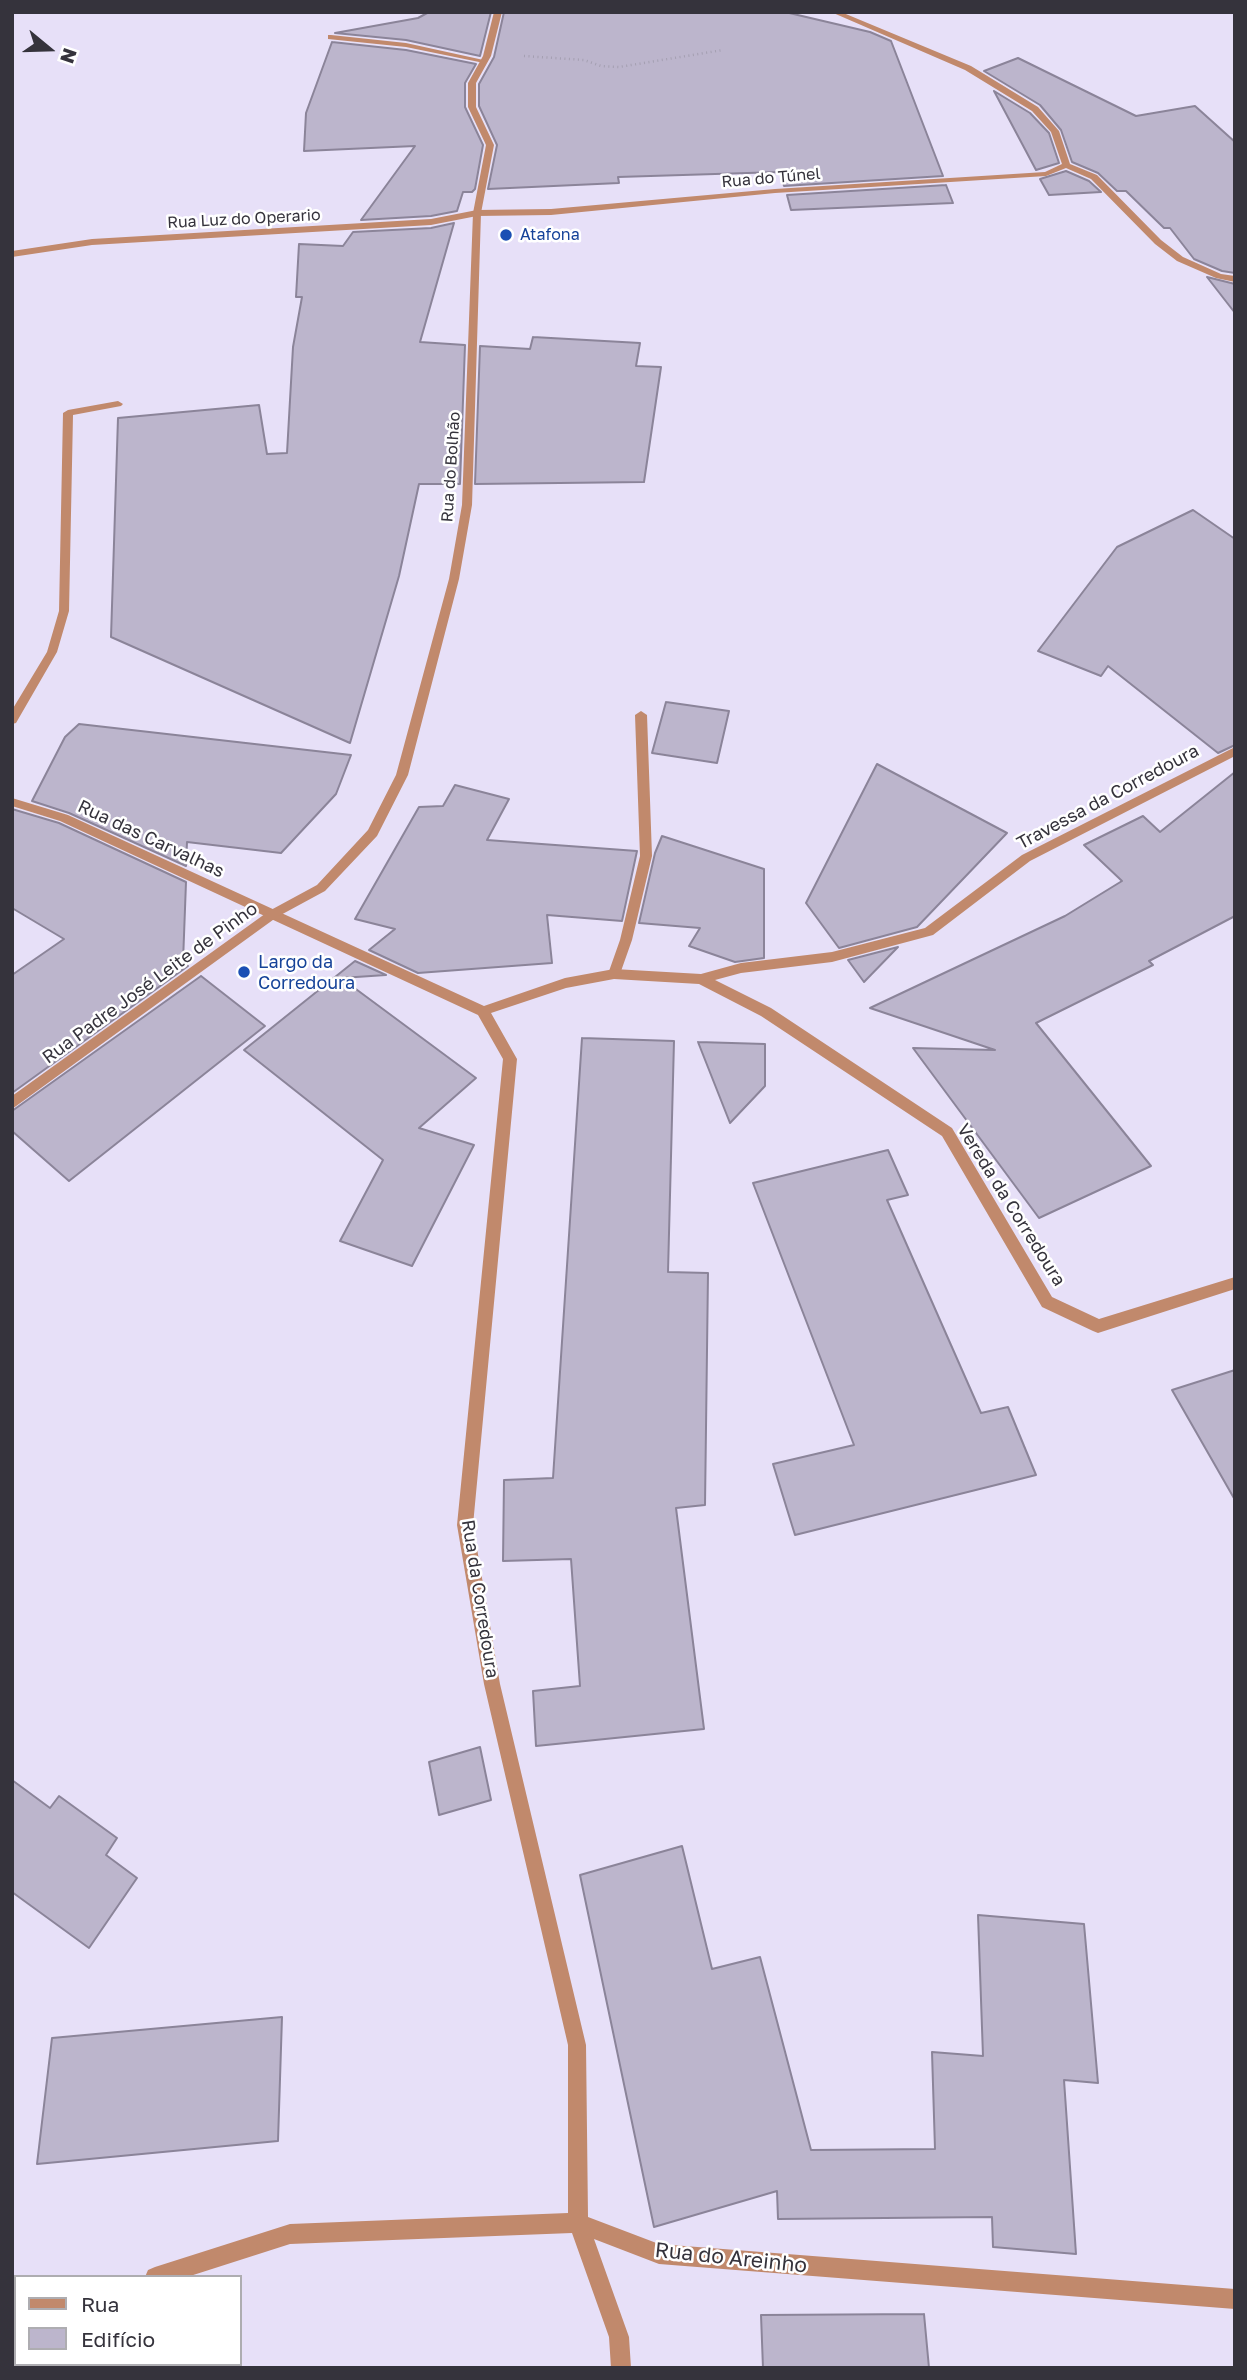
<!DOCTYPE html>
<meta charset="utf-8">
<style>
body{margin:0}
#map{position:relative;width:1247px;height:2380px;overflow:hidden;background:#e7e0f8;font-family:"Golos Text",sans-serif}
canvas{display:block}
.frame{position:absolute;inset:0;border:14px solid #35333c;pointer-events:none}
.legend{position:absolute;left:14px;top:2275px;width:228px;height:91px;box-sizing:border-box;background:#fff;border:2px solid #aeadb1;margin:0;padding:9px 12px;list-style:none;font-size:21px;color:#35333c}
.legend li{display:flex;align-items:center;gap:14px;height:35px}
.legend b{width:35px;border:2px solid #aeadb1}
.north{position:absolute;left:14px;top:14px;width:70px;height:70px;-webkit-text-stroke:5px #fff;paint-order:stroke;rotate:109deg;font-size:19px;font-weight:700;line-height:28px;text-align:center;color:#35333c}
.north::after{content:'';display:block;margin:auto;width:24px;height:32px;background:#35333c;clip-path:polygon(50% 0,100% 100%,50% 72%,0 100%)}
</style>
<div id="map">
<canvas width="1247" height="2380"></canvas>
<div class="frame"></div>
<ul class="legend">
<li><b style="height:9px;background:#c1896c"></b>Rua</li>
<li><b style="height:19px;background:#bcb5cc"></b>Edifício</li>
</ul>
<div class="north">N</div>
</div>
<script>
const ctx = document.querySelector('canvas').getContext('2d');
ctx.lineJoin = 'round';
function paint(path, color) { ctx.fillStyle = color; ctx.fill(path, 'evenodd'); }
const poly = rows => new Path2D(rows.map(r => 'M' + r).join(''));
function strokePath(path, color, width, dash) { ctx.strokeStyle = color; ctx.lineWidth = width; ctx.lineCap = dash ? 'butt' : 'round'; ctx.setLineDash(dash || []); ctx.stroke(path); }
function write(font, color, halo, rows, align = 'center') {
  ctx.font = font + ' "Golos Text",sans-serif'; ctx.lineWidth = 5; ctx.setLineDash([]); ctx.textBaseline = 'middle'; ctx.strokeStyle = halo; ctx.fillStyle = color; for (const [text, x, y, turn = 0] of rows) {
    ctx.save(); ctx.translate(x, y); ctx.rotate((+turn || 0) * Math.PI / 180); ctx.textAlign = isNaN(turn) ? turn : align; if (halo) ctx.strokeText(text, 0, 0); ctx.fillText(text, 0, 0); ctx.restore();
  }
}
const building = poly([
 [429,12,491,12,480,56,406,40,335,33,418,18,429,12],
 [504,12,785,12,870,32,891,41,943,176,784,186,780,172,618,177,619,183,488,189,497,145,479,106,479,84,494,57,504,12],
 [332,42,406,50,476,64,465,83,465,107,483,145,475,189,472,192,463,192,457,211,431,216,361,220,415,146,304,151,306,113,332,42],
 [1018,58,1136,116,1195,106,1235,142,1235,273,1222,271,1194,259,1170,228,1164,228,1126,191,1117,191,1098,173,1072,162,1061,130,1040,105,984,71,1018,58],
 [994,91,1030,113,1049,133,1059,163,1036,170,994,91],
 [1066,171,1089,181,1101,192,1049,195,1040,179,1066,171],
 [946,185,953,203,791,210,787,195,946,185],
 [454,223,420,342,465,345,460,484,419,484,399,576,350,743,111,637,118,418,259,405,267,454,287,453,293,347,302,297,296,297,299,244,343,246,353,232,431,228,454,223],
 [1207,277,1235,284,1235,313,1207,277],
 [533,337,640,343,636,366,661,367,644,482,475,484,480,346,530,349,533,337],
 [1193,510,1235,539,1235,745,1218,753,1108,666,1101,676,1038,651,1117,547,1193,510],
 [666,702,729,711,717,763,652,753,666,702],
 [79,724,351,755,336,794,281,853,187,842,186,866,69,813,32,801,65,737,79,724],
 [877,764,1007,833,917,927,839,948,806,903,877,764],
 [1235,772,1235,916,1149,961,1153,965,1036,1023,1151,1166,1039,1218,913,1048,995,1050,870,1008,1065,916,1122,881,1084,845,1143,816,1160,832,1235,772],
 [455,785,509,799,487,840,637,851,622,921,547,915,552,963,418,973,369,950,395,929,355,919,419,807,443,806,455,785],
 [12,809,59,823,186,882,183,962,188,966,12,1093,12,975,64,939,12,908,12,809],
 [662,836,764,869,764,958,735,962,689,946,700,928,639,923,655,853,662,836],
 [898,947,864,982,848,960,898,947],
 [355,961,386,975,341,978,476,1078,419,1128,474,1145,412,1266,340,1241,383,1160,244,1050,355,961],
 [201,976,265,1026,69,1181,12,1131,12,1111,201,976],
 [582,1038,674,1041,668,1272,708,1273,705,1505,676,1508,704,1729,536,1746,533,1691,580,1686,571,1559,503,1561,504,1480,553,1478,582,1038],
 [698,1042,765,1044,765,1086,730,1123,698,1042],
 [888,1150,908,1195,887,1200,981,1413,1008,1407,1036,1475,795,1535,773,1464,854,1445,753,1183,888,1150],
 [1235,1370,1235,1500,1172,1390,1235,1370],
 [480,1747,491,1800,439,1815,429,1762,480,1747],
 [12,1780,50,1808,59,1796,117,1838,106,1855,137,1878,89,1948,12,1892,12,1780],
 [682,1846,712,1969,760,1957,811,2150,935,2149,932,2052,983,2056,978,1915,1084,1924,1098,2083,1064,2080,1076,2254,993,2247,992,2217,778,2219,777,2191,654,2227,580,1875,682,1846],
 [282,2017,278,2141,37,2164,52,2038,282,2017],
 [924,2314,929,2368,763,2368,761,2315,924,2314]
]);
const path = poly([
 [524,56,584,60,601,66,619,67,723,50]
]);
const service = poly([
 [118,401,123,404,121,406,73,415,69,611,57,652,16,723,12,724,12,710,47,652,59,611,63,413,68,410,118,401],
 [641,711,647,715,652,856,632,940,620,974,614,979,608,974,620,940,640,856,635,715,641,711]
]);
const minor = poly([
 [831,12,841,12,971,66,1038,107,1059,131,1070,164,1097,175,1161,240,1183,257,1221,274,1235,276,1235,282,1216,278,1177,261,1155,244,1091,179,1066,168,1046,176,775,193,551,215,477,216,431,225,92,245,12,257,12,251,92,239,431,219,477,210,551,209,775,189,1045,172,1062,164,1051,132,1032,111,965,70,831,12],
 [331,35,406,43,488,61,484,63,406,47,328,39,328,35,331,35],
 [1235,747,1235,756,1030,861,933,935,832,962,741,973,715,980,771,1008,952,1128,1052,1297,1099,1319,1235,1277,1235,1289,1098,1333,1093,1331,1042,1307,942,1136,761,1016,699,984,614,979,566,988,491,1013,517,1059,473,1525,500,1684,586,2045,588,2217,659,2244,1235,2289,1235,2309,659,2264,594,2239,629,2337,631,2368,611,2368,609,2337,572,2233,290,2244,187,2277,145,2277,148,2270,155,2267,290,2224,568,2213,568,2045,484,1684,457,1525,503,1059,478,1015,60,821,12,806,12,798,68,815,484,1006,565,978,614,969,701,974,741,963,832,952,925,928,1022,855,1235,747],
 [16,2311,16,2331,12,2332,12,2312,16,2311]
]);
const tertiary = poly([
 [494,12,502,12,491,56,476,83,476,107,494,145,481,213,472,505,459,579,408,775,377,836,325,891,277,917,12,1109,12,1096,269,911,317,885,368,830,396,775,449,579,462,505,473,213,486,145,468,107,468,83,483,56,494,12]
]);
const markers = [
 [506,235,7,"#1a4fb4"],
 [244,972,7,"#1a4fb4"]
];
const farStreetnames = [
 ["Rua do Túnel",771,178,-5],
 ["Rua Luz do Operario",244,219,-3],
 ["Rua do Bolhão",451,467,-86]
];
const farTransitnames = [
 ["Atafona",520,235]
];
const streetNames = [
 ["Travessa da Corredoura",1108,797,-28],
 ["Rua das Carvalhas",151,839,25],
 ["Rua Padre José Leite de Pinho",150,983,-36],
 ["Vereda da Corredoura",1011,1205,58],
 ["Rua da Corredoura",480,1599,81]
];
const transitNames = [
 ["Largo da",258,962],
 ["Corredoura",258,983]
];
const nearStreetnames = [
 ["Rua do Areinho",731,2258,6]
];
paint(building, '#bcb5cc');
strokePath(building, '#8b8499', 2);
strokePath(path, '#a49fb1', 2.5, [1, 3.5]);
paint(service, '#c1896c');
paint(minor, '#c1896c');
paint(tertiary, '#c1896c');
for (const [x, y, r, color] of markers) { const dot = new Path2D(); dot.arc(x, y, r, 0, 2 * Math.PI); ctx.fillStyle = color; ctx.fill(dot); strokePath(dot, '#fff', 2.5); }
write('16px', '#35333c', '#fff', farStreetnames);
write('16px', '#164399', '#fff', farTransitnames, 'left');
write('18px', '#35333c', '#fff', streetNames);
write('18px', '#164399', '#fff', transitNames, 'left');
write('21px', '#35333c', '#fff', nearStreetnames);
</script>
